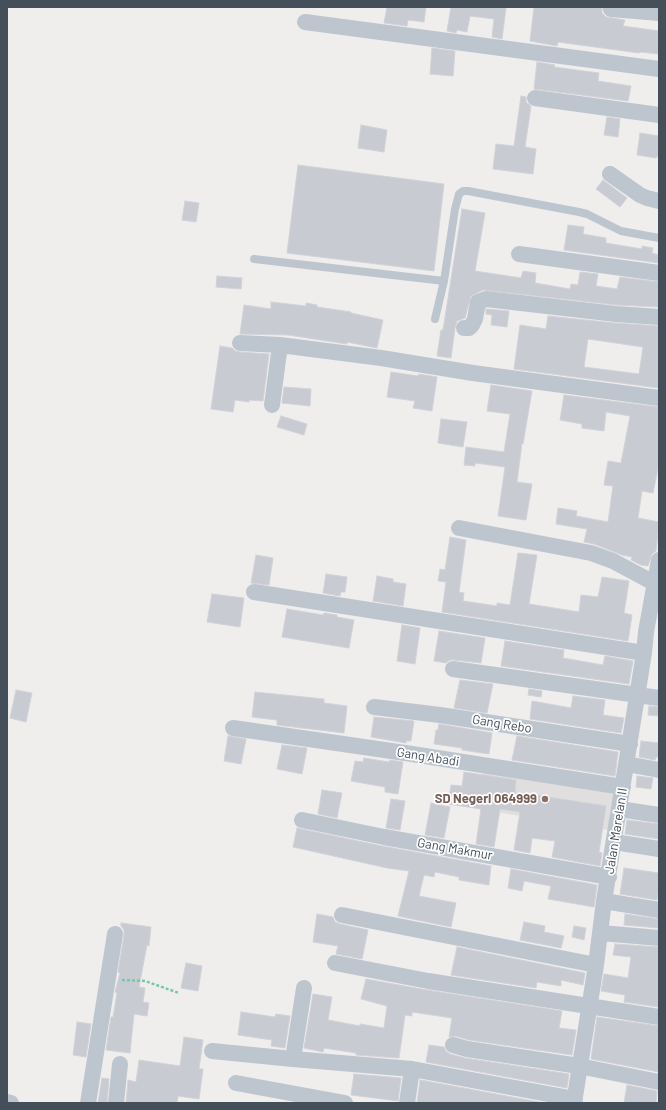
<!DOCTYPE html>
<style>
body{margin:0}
#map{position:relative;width:666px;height:1110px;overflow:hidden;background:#f0eded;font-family:Barlow,sans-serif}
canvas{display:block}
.frame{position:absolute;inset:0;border:8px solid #454f5a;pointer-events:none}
</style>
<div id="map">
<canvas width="666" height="1110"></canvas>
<div class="frame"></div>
</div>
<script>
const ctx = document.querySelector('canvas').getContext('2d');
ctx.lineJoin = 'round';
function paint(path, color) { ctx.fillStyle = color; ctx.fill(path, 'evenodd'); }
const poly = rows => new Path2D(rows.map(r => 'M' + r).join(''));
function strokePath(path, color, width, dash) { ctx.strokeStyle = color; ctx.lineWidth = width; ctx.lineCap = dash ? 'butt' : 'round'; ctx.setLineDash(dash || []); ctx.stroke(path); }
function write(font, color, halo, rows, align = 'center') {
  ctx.font = font + ' Barlow,sans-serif'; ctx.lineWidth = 3.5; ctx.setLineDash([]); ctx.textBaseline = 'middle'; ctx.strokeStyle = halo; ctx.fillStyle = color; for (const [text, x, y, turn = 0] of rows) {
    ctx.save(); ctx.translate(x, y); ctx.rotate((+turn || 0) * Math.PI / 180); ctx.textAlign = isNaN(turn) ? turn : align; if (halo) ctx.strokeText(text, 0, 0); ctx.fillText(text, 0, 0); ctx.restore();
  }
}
const education = poly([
 [483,768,614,790,608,830,477,809]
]);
const building = poly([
 [387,7,426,7,424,22,408,20,407,26,384,23,387,7],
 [451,7,495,7,506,8,502,39,492,37,494,19,470,16,467,32,457,30,456,33,447,31,451,7],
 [534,7,602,7,602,13,606,17,625,20,623,26,659,31,659,54,640,52,639,53,558,42,557,46,530,41,534,7],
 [432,48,455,51,453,76,430,74,432,48],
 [537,62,555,65,554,67,599,73,598,81,631,86,628,101,534,89,537,62],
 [521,96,526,97,526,102,531,106,525,147,536,149,533,174,493,169,496,144,514,146,521,96],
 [607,117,620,119,618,137,604,135,607,117],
 [361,125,387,130,384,152,358,148,361,125],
 [640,133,659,136,659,154,656,158,637,155,640,133],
 [298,165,444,184,434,271,287,253,298,165],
 [603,180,627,198,620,207,596,189,603,180],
 [185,201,199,203,196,222,182,220,185,201],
 [462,209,485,213,475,271,521,278,523,271,536,273,535,283,570,289,571,284,578,285,580,272,598,274,596,286,617,289,620,277,659,282,659,307,617,305,483,290,471,296,465,318,457,321,455,328,451,358,437,356,441,330,443,330,462,209],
 [568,225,584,227,583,234,606,238,606,243,642,249,642,246,653,248,652,253,659,255,659,263,564,250,568,225],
 [217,276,242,278,241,289,216,287,217,276],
 [271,302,306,306,306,303,317,305,317,307,351,312,351,313,383,320,377,348,347,342,347,344,288,335,240,334,244,305,271,309,271,302],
 [486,309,509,311,507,327,491,325,492,315,486,314,486,309],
 [548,316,615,323,659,326,659,388,514,369,520,325,546,329,548,316],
 [588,339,643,347,639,374,584,367,588,339],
 [220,346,232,348,235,351,240,352,269,354,263,401,249,400,249,402,235,400,233,412,211,409,220,346],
 [391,372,418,376,419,374,437,377,432,411,413,408,415,401,387,397,391,372],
 [491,385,532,391,523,444,522,443,517,482,532,484,526,520,498,516,505,467,475,463,475,466,464,465,466,447,504,452,510,414,487,411,491,385],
 [284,387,311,389,310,406,282,403,284,387],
 [564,395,659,407,658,468,653,493,642,491,638,518,659,522,656,551,652,554,648,566,641,565,631,560,632,557,622,555,594,544,584,542,587,529,556,524,558,508,577,511,576,516,608,522,613,486,604,485,608,461,621,463,630,416,606,412,604,431,582,428,582,424,560,420,564,395],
 [281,416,307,424,304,435,277,427,281,416],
 [441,419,467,422,463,447,438,443,441,419],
 [450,537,466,540,459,592,464,593,463,601,497,606,497,603,510,605,518,553,537,555,529,604,579,612,581,595,598,597,602,577,629,581,624,613,632,615,628,641,442,612,446,582,438,581,440,569,445,570,450,537],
 [256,555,273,558,269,585,251,583,256,555],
 [326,574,347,577,345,592,341,592,340,596,323,593,326,574],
 [377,576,393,579,393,582,406,584,403,606,373,601,377,576],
 [212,594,244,598,240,627,207,622,212,594],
 [287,609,323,615,324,613,337,615,337,617,354,620,349,648,282,637,287,609],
 [402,625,420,628,415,664,397,661,402,625],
 [439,631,485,638,481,663,454,660,450,660,446,663,434,661,439,631],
 [505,641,564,650,563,658,603,665,605,656,633,661,629,684,501,666,505,641],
 [460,680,493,684,487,713,454,708,460,680],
 [529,689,542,691,541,697,528,695,529,689],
 [16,690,32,693,26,722,10,718,16,690],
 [255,692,324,699,324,703,347,706,344,733,277,725,277,720,252,717,255,692],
 [573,696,605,700,603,715,624,718,621,733,530,719,532,701,571,708,573,696],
 [649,706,659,707,659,716,648,715,649,706],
 [374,717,414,721,411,741,406,741,406,743,371,737,374,717],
 [439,724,492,733,489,754,462,750,462,748,434,744,436,730,438,730,439,724],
 [228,736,246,739,241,764,224,761,228,736],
 [517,736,618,752,615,776,512,760,517,736],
 [641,741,659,743,659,757,656,757,655,760,639,757,641,741],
 [282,745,307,748,302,774,277,769,282,745],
 [364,758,389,762,390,760,403,762,398,794,385,792,385,787,351,781,355,761,363,762,364,758],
 [464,772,516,780,515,792,606,806,599,852,602,853,600,866,552,857,555,841,532,838,530,853,514,850,520,812,500,809,494,847,476,844,481,809,448,804,451,785,462,786,464,772],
 [637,776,653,778,651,789,636,787,637,776],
 [322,790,342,793,337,818,318,814,322,790],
 [391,799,405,801,400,830,386,828,391,799],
 [431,803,450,807,444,838,425,835,431,803],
 [627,820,659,824,659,839,625,834,627,820],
 [297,828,382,846,491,866,489,885,459,880,459,877,435,872,434,877,424,875,419,896,456,903,451,927,398,916,409,871,387,868,293,847,297,828],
 [624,868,659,873,659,885,657,900,620,894,624,868],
 [511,869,597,885,594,907,548,899,551,886,524,881,522,891,508,888,511,869],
 [317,914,333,917,335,922,340,924,368,930,362,959,336,954,338,946,313,942,317,914],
 [625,914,659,919,659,928,624,925,625,914],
 [524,922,545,926,544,932,564,936,561,948,520,940,524,922],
 [121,923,151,927,149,946,147,945,139,987,145,988,143,1002,149,1003,147,1016,134,1014,130,1053,106,1050,111,1017,113,1017,117,993,115,992,116,988,120,973,118,972,124,935,124,930,121,926,121,923],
 [574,926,586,928,584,940,572,937,574,926],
 [615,944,659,947,659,1007,624,1002,625,995,601,991,604,974,628,978,631,957,613,955,615,944],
 [457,947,585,973,583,985,561,980,561,986,537,982,536,988,451,975,457,947],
 [186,963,202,966,198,991,181,988,186,963],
 [366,979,427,990,562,1011,559,1028,576,1030,572,1055,469,1040,455,1036,449,1037,452,1018,412,1012,412,1016,405,1015,399,1058,356,1055,356,1053,324,1048,323,1052,304,1048,313,994,332,997,328,1020,360,1026,360,1024,384,1028,387,1006,361,999,366,979],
 [241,1012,275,1017,276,1014,290,1016,285,1048,271,1046,272,1040,238,1035,241,1012],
 [597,1017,659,1026,659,1072,591,1059,597,1017],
 [77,1022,91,1024,86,1057,73,1055,77,1022],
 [184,1037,203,1040,199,1069,203,1069,199,1099,178,1096,177,1103,126,1103,128,1080,136,1082,139,1060,180,1066,184,1037],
 [429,1045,444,1047,446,1051,450,1054,465,1058,569,1074,567,1088,426,1062,429,1045],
 [354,1074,401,1078,398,1101,351,1095,354,1074],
 [102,1078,109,1079,107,1103,98,1103,102,1078],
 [420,1080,421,1080,544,1103,417,1103,420,1080],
 [627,1085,657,1091,656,1103,624,1103,627,1085]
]);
const path = poly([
 [122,980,145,981,179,993]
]);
const lane = poly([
 [254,259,444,281],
 [435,319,444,281,455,209,459,194,463,191,468,191,579,212,587,214,621,231,659,238]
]);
const street = poly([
 [611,9,659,13],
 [305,22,659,69],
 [535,98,659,115],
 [610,174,640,195,647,198,659,201],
 [519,254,659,273],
 [464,328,469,328,472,325,475,319,478,302,486,299,616,314,659,317],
 [240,343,280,345,381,358,473,373,659,398],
 [272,405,280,345],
 [459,528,591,553,613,561,654,583],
 [254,592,644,653],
 [453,669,659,698],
 [374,707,440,715,630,744],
 [233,728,412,754,623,787],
 [627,764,659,770],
 [619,809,659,815],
 [302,820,384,837,609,877],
 [614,842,659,849],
 [604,901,659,910],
 [342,915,596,965],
 [601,933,659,938],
 [335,963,428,981,659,1017],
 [304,988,293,1059,412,1069,575,1099],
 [453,1045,467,1049,579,1066,659,1082],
 [212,1051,293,1059],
 [236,1083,345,1103],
 [7,1102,11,1103],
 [88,1103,115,934],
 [116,1103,120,1064],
 [407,1103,412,1069],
 [574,1103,596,965,604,901,644,653,646,632,659,560]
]);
const markers = [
 [545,799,4,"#8d6e63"]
];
const streetNames = [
 ["Gang Rebo",502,724,9],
 ["Gang Abadi",428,757,9],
 ["Jalan Marelan II",616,831,-81],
 ["Gang Makmur",455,849,10]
];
const educationNames = [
 ["SD Negeri 064999",537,799]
];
paint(education, '#e1dedf');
paint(building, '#c9cbd3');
strokePath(building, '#d1d2d8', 1);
strokePath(path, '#73cba5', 2.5, [3, 2]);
strokePath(lane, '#bdc6cf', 8);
strokePath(street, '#bdc6cf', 16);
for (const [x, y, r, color] of markers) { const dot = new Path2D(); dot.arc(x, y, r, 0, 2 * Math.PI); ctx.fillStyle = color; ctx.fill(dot); strokePath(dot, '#fff', 1.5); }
write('13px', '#454f5a', '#fff', streetNames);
write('bold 13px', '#785e54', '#fff', educationNames, 'right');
</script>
